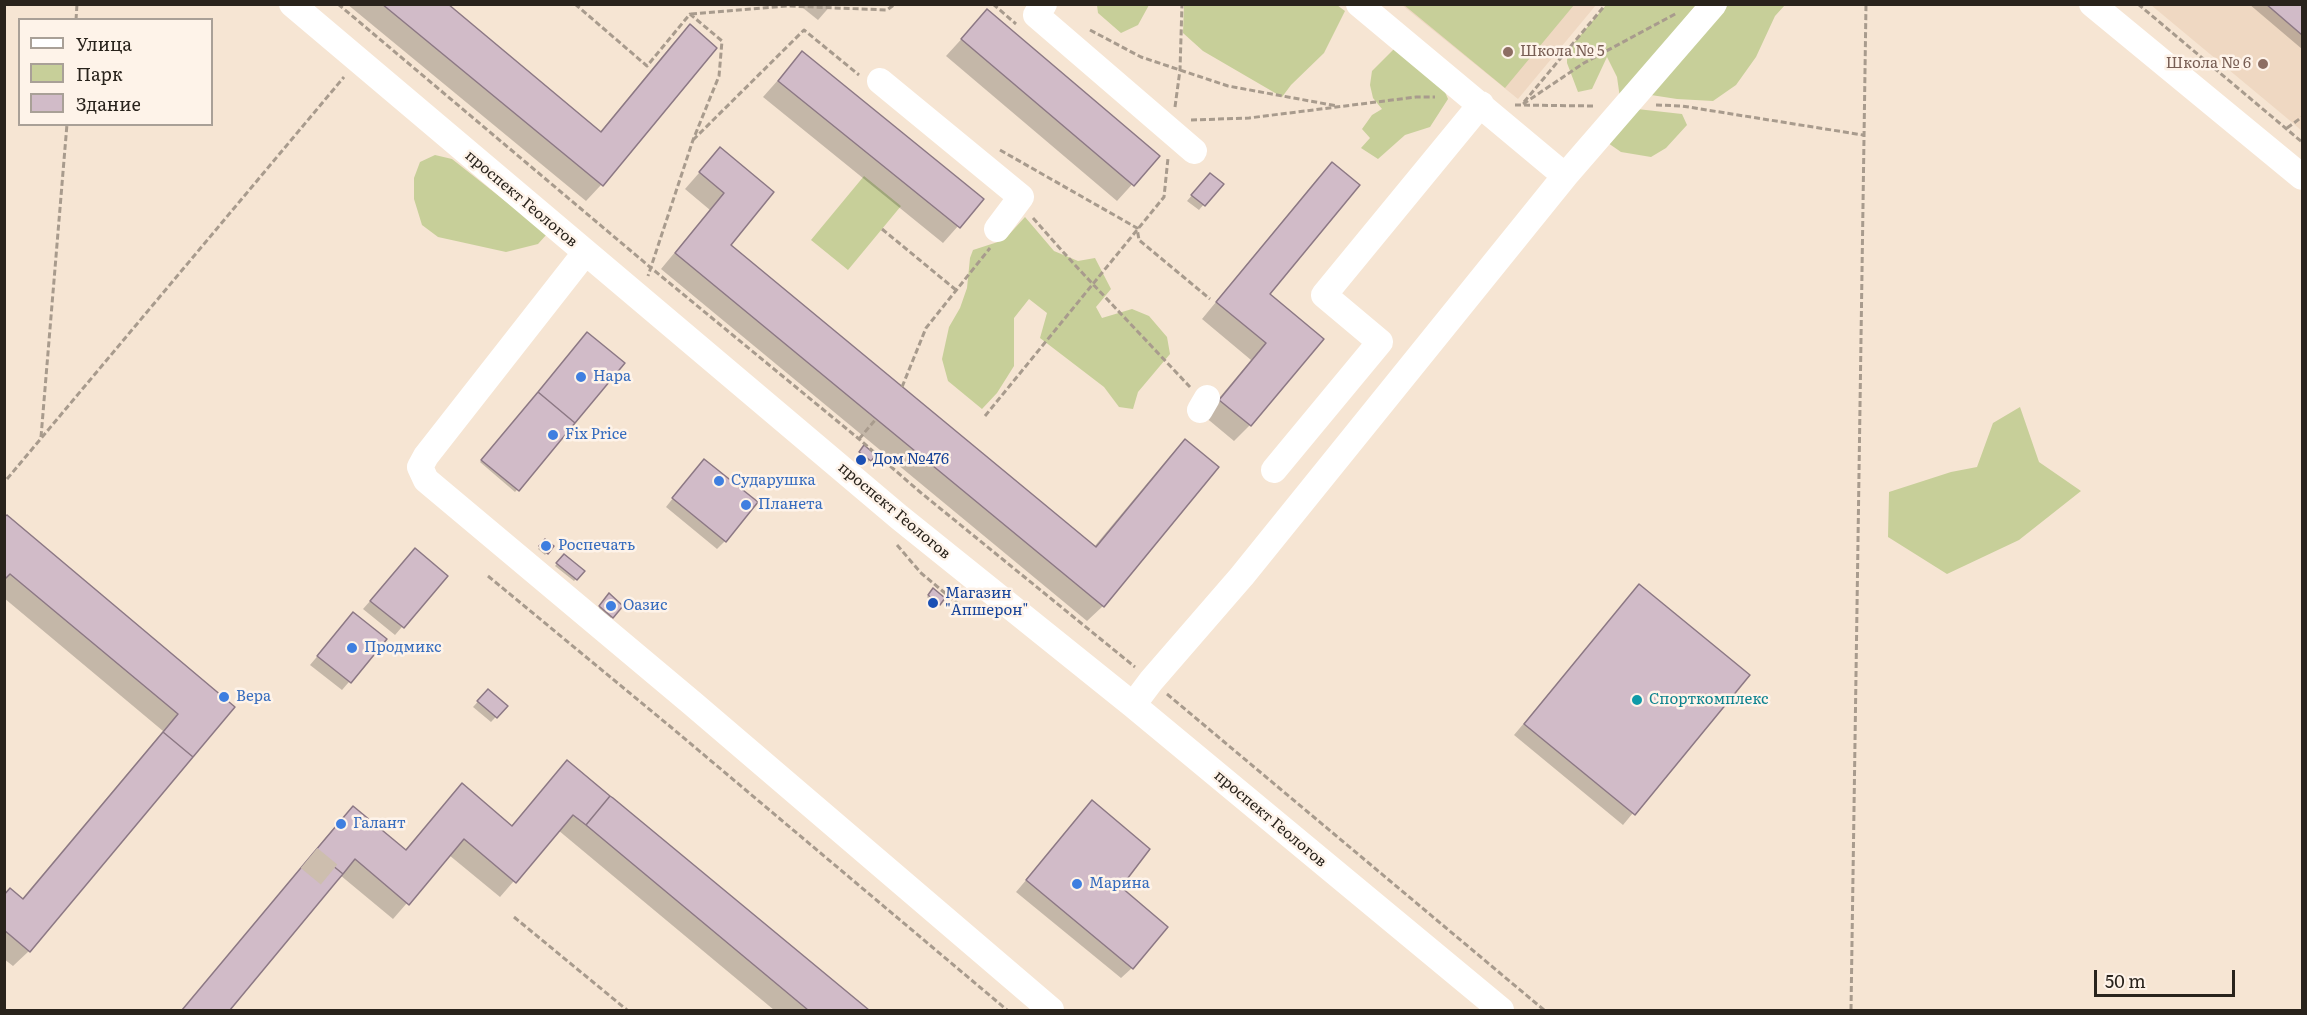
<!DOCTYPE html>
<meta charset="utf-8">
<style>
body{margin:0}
#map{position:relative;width:2307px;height:1015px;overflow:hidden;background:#f6e5d3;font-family:Literata,serif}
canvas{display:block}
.frame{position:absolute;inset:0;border:6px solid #29231c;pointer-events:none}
.legend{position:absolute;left:18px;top:18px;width:195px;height:108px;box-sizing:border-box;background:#fef3e9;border:2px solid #a9a097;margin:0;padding:8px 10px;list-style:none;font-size:18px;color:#29231c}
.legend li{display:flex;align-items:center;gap:12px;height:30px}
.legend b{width:30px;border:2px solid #a9a097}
.scale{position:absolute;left:2094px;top:970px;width:141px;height:27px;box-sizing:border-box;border:3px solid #29231c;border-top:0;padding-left:8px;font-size:18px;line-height:21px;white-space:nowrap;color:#29231c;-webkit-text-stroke:4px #fef3e9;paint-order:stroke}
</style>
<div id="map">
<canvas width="2307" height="1015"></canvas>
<div class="frame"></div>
<ul class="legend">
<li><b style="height:8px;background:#fff"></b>Улица</li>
<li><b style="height:16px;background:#c7cf99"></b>Парк</li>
<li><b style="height:16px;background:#d1bbc8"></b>Здание</li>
</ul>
<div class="scale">50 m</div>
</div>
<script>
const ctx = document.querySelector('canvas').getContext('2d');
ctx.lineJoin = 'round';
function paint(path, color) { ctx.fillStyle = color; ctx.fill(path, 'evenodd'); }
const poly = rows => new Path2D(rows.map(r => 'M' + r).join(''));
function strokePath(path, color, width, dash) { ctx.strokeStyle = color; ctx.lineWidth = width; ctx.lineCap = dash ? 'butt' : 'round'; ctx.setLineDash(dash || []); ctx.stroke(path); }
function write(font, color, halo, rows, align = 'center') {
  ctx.font = font + ' Literata,serif'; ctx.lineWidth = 5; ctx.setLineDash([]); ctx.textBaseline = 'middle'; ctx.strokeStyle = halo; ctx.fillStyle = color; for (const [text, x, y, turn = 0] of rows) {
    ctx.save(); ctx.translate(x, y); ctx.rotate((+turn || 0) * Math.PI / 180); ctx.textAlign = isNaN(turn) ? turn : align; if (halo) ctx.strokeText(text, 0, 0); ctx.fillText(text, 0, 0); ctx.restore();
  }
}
const built = poly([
 [1402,5,1596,5,1518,99],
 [2151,5,2302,5,2302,131,2294,124]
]);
const green = poly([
 [1097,5,1097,4,1149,5,1138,25,1121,33,1098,13],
 [1337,5,1345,11,1324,53,1291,85,1282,97,1203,51,1183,33,1184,5],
 [1404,5,1574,5,1505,88],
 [1606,5,1696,5,1620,98,1617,77,1607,57,1592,89,1578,92,1567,63,1567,51],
 [1728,5,1785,5,1775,16,1756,57,1736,85,1713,101,1677,99,1651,95],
 [1395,48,1441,83,1448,99,1430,127,1405,135,1378,159,1361,148,1370,138,1362,129,1372,115,1382,109,1373,98,1370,85,1372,71],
 [1637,109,1682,114,1687,125,1666,148,1651,157,1621,152,1608,143],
 [435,155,452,159,547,234,538,244,506,252,438,237,422,225,414,199,414,178,420,162],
 [864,176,901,206,848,270,811,240],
 [1025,217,1054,251,1078,261,1095,258,1111,289,1096,307,1102,318,1132,309,1149,316,1167,337,1170,354,1138,392,1133,409,1119,407,1104,387,1040,338,1047,313,1029,299,1014,318,1014,366,997,393,982,409,948,381,942,359,949,327,960,308,967,288,970,258,973,250,1004,240],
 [2020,407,2039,462,2081,491,2019,540,1947,574,1888,537,1889,492,1951,472,1977,467,1993,423]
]);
const shadow = poly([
 [347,4,445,4,600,132,674,42,690,27,715,48,601,185,586,201],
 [798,4,832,4,818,20],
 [2249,4,2302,4,2302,49],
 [987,11,1157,157,1117,201,946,56],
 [802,53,982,199,943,243,763,97],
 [720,149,772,192,728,245,1094,547,1170,456,1185,441,1103,606,1087,621,661,269,710,210,685,189],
 [1332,164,1268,294,1321,339,1250,425,1234,441,1204,416,1251,360,1202,319,1317,179],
 [1205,180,1221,184,1199,210,1187,201],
 [587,334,622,363,515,492,480,462],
 [864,447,874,455,868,462,858,455],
 [696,469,725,541,717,549,666,507],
 [4,519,233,707,29,951,13,966,4,959,4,896,21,900,163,731,4,598],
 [545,541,552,546,545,555,538,549],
 [415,550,446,576,395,635,363,609],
 [564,556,583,571,574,581,555,566],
 [1639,586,1747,675,1623,825,1514,735],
 [933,590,943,598,936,606,927,597],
 [609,595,621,606,610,619,598,609],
 [353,614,385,640,342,690,310,665],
 [483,696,506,706,491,722,473,707],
 [567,762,866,1010,774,1010,558,830,500,897,449,855,393,919,340,875,228,1010,182,1010,337,824,353,808,404,851,462,785,511,826],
 [1092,802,1119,888,1132,968,1121,978,1016,892]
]);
const building = poly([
 [382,4,448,4,601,132,690,24,717,48,603,186,382,4],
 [2266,4,2302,4,2302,35,2266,4],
 [987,9,1160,156,1134,186,961,39,987,9],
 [802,51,984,199,960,228,778,81,802,51],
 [720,147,774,192,731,245,1096,547,1185,439,1219,467,1104,607,675,253,724,193,699,172,720,147],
 [1332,162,1360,185,1270,294,1324,339,1251,426,1219,400,1266,343,1216,302,1332,162],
 [1210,173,1224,184,1205,206,1191,195,1210,173],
 [587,332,625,363,575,423,538,392,587,332],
 [538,392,575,423,519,491,481,460,538,392],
 [864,445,876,455,871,461,859,452,864,445],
 [704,459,758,502,726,542,672,498,704,459],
 [7,515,235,707,193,757,163,732,178,714,10,574,4,580,4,517,7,515],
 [545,539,554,546,548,554,539,546,545,539],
 [415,548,448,576,404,628,370,601,415,548],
 [564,554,585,571,577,580,556,563,564,554],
 [1639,584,1750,675,1635,815,1524,724,1639,584],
 [933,588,945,598,940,605,928,595,933,588],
 [609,593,623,606,613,618,599,606,609,593],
 [353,612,387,639,351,683,317,656,353,612],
 [488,689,508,706,497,718,477,701,488,689],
 [163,732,193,757,30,952,4,930,4,895,10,888,23,899,163,732],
 [567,760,610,796,586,825,573,815,516,883,464,839,409,905,355,859,343,874,315,851,353,806,406,850,462,783,512,826,567,760],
 [610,796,613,798,869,1010,808,1010,586,825,610,796],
 [1092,800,1150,849,1121,887,1168,927,1133,969,1026,880,1092,800],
 [315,851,343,874,337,881,230,1010,182,1010,315,851]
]);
const minorTunnel = poly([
 [309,858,337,881]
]);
const path = poly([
 [338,4,650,267,859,439,920,492,1135,667],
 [575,4,647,66,690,14,722,41,719,76,693,140,648,276],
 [993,4,1016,24],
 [2138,4,2302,142],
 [691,14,787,6,887,10,895,4],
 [76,20,77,4],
 [1090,30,1141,57,1228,86,1337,106],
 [1524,102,1606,4],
 [1523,104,1584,63,1677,13],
 [1515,105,1596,106],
 [1656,105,1682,106,1863,135],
 [1175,107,1180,70,1182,4],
 [1191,120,1249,118,1416,97,1435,97],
 [2287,128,2302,117],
 [693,140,804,30,859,75],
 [1000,150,1137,228,1139,240,1210,299],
 [1033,218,1073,263,1190,387],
 [882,229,956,290],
 [902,387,926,328,990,248],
 [985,416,1164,197,1168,158],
 [41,437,67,124],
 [859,439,876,419],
 [7,479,344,77],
 [897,545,921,573,963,608],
 [488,576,672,728,1007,1010],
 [1167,694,1544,1010],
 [514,917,627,1010],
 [1851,1010,1866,4]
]);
const minor = poly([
 [292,4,899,517,1133,705,1501,1010],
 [1044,4,1036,15,1194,151],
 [1359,4,1565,176],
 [2092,4,2302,177],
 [880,81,1021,197,997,229],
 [585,253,426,456,420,467,426,480,692,703,1051,1010],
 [1200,410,1207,398],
 [1274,470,1380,342,1324,295,1481,104],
 [1133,705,1151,681,1242,576,1565,176,1714,4]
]);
const markers = [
 [1508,52,6,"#8d6e63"],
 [2263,64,6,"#8d6e63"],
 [581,377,6,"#3f7fe0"],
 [553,435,6,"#3f7fe0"],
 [861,460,6,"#1a4fb4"],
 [719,481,6,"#3f7fe0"],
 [746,505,6,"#3f7fe0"],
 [546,546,6,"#3f7fe0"],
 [933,603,6,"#1a4fb4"],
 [611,606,6,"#3f7fe0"],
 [352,648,6,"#3f7fe0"],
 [224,697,6,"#3f7fe0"],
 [1637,700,6,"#0f9aa8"],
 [341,824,6,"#3f7fe0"],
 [1077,884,6,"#3f7fe0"]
];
const educationNames = [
 ["Школа № 5",1520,52],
 ["Школа № 6",2251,64,"right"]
];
const streetNames = [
 ["проспект Геологов",521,199,40],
 ["проспект Геологов",894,511,40],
 ["проспект Геологов",1270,819,40]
];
const shopNames = [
 ["Нара",593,377],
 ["Fix Price",565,435],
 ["Сударушка",731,481],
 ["Планета",758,505],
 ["Роспечать",558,546],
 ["Оазис",623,606],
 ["Продмикс",364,648],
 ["Вера",236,697],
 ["Галант",353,824],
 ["Марина",1089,884]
];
const transitNames = [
 ["Дом №476",873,460],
 ["Магазин",945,594],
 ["\"Апшерон\"",945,611]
];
const cultureNames = [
 ["Спорткомплекс",1649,700]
];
paint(built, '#efd8c2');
paint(green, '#c7cf99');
paint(shadow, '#0003');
paint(building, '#d1bbc8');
strokePath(building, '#8c7884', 1.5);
strokePath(minorTunnel, '#cdbeae', 26, [26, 13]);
strokePath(path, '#a89b8d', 3, [6, 3]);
strokePath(minor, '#fff', 26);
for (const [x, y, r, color] of markers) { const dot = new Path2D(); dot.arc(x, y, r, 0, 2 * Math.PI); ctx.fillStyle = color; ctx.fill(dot); strokePath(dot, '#fef3e9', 2); }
write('15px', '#785e54', '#fef3e9', educationNames, 'left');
write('15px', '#29231c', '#fef3e9', streetNames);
write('15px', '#366cbe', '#fef3e9', shopNames, 'left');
write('15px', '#164399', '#fef3e9', transitNames, 'left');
write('15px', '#0d838f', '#fef3e9', cultureNames, 'left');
</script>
